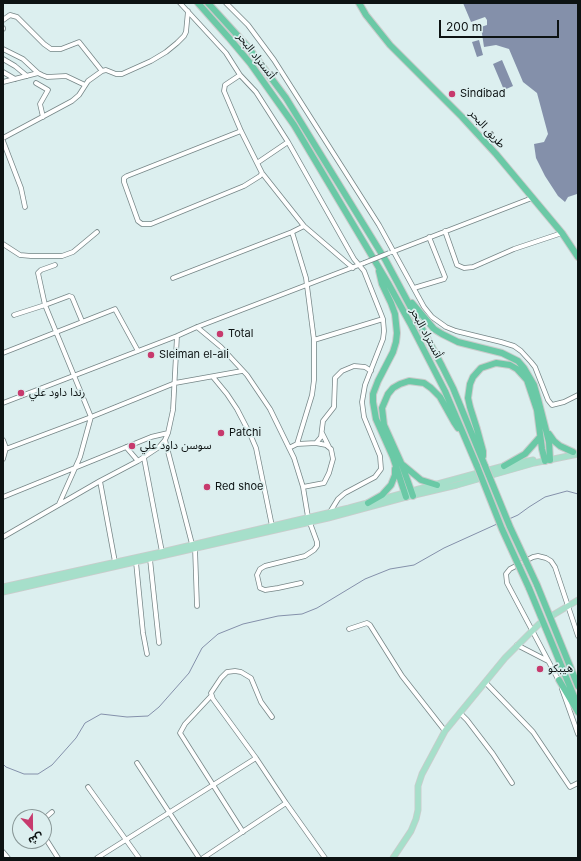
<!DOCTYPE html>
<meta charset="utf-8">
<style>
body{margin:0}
#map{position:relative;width:581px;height:861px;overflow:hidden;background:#dcefef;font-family:Inter,"Noto Sans Arabic",sans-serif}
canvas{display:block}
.frame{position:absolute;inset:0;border:4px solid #0d1313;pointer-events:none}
.north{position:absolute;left:12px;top:809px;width:40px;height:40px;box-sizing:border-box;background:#dcefef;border:1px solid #899797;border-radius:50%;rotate:158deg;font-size:11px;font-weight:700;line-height:16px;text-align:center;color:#0d1313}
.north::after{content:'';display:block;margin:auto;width:14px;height:18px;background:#c73a6d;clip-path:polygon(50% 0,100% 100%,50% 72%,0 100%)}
.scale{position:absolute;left:439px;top:20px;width:120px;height:18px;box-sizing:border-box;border:2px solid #0d1313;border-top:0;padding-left:5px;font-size:12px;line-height:14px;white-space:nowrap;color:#0d1313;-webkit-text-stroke:3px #dcefef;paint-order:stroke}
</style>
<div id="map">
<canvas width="581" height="861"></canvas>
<div class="frame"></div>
<div class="north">ش</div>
<div class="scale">200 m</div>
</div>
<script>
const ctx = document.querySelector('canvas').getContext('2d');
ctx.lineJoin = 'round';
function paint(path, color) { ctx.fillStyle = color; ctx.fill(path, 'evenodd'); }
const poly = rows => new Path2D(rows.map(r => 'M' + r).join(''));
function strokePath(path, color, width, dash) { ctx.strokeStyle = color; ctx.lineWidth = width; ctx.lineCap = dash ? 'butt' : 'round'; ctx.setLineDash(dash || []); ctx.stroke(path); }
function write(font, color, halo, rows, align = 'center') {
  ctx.font = font + ' Inter,"Noto Sans Arabic",sans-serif'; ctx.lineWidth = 3.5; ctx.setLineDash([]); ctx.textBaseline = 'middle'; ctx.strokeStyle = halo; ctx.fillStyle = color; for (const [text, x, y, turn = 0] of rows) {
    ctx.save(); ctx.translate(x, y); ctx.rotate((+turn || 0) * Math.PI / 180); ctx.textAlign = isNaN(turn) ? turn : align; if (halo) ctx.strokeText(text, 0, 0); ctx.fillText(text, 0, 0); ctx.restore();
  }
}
const water = poly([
 [463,3,578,3,578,195,577,194,568,197,565,202,558,196,545,176,536,158,534,144,544,142,548,134,537,93,523,82,509,49,496,45,484,47,481,27,487,25,487,20,485,17,471,22],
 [479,40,483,55,477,57,472,42],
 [502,60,513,86,504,90,493,64]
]);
const stream = poly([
 [509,519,518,515,529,507,545,497,567,491,578,494],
 [3,764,6,767,24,774,38,774,52,765,76,738,85,723,101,714,127,717,148,716,159,707,189,673,202,648,218,634,243,624,278,616,302,614,317,608,365,579,390,569,414,565,444,548,497,524]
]);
const minor = poly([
 [180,3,226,53,240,75,256,92,288,142,354,259,364,271,383,319,384,331,383,339,365,385,362,402,364,417,380,456,381,469,375,477,345,493,338,499,330,512],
 [226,3,248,25,274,60,379,225,424,307,432,317,446,327,456,331,501,342,514,346,521,351,531,362,535,367,548,400,552,405,564,402,578,395],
 [3,20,10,15,17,17,44,44,51,49,61,49,79,42,102,71],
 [3,28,3,29],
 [3,49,23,59,38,73,42,75,47,77,66,76,85,85],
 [3,59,15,66,27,76],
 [3,72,15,79],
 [240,75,225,85,224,91,241,131,262,173,304,226,353,268],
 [3,82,38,73],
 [36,83,48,90,40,104,43,117],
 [241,131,127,176,124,178,124,182,138,221,142,224,151,224,244,186,260,176,262,173],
 [3,138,72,101,79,95,88,81,102,71,106,70,116,74,122,74,151,61,166,52,177,43,184,36,186,32,188,11],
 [3,141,21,188,25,207],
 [257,163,288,142],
 [445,231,457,265,464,268,473,267,514,249,562,233],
 [3,244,20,255,31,256,62,256,73,252,97,232],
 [392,252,532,198],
 [173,278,292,232],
 [414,288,444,279,445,277,429,237],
 [14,315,45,305,38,273,41,270,55,265],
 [197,327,221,347,247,375,270,409,294,458,303,487,308,517],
 [314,340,383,319],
 [3,353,115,309,138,351],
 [213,377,227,394,237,409,250,434,256,448,272,526],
 [3,403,177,336,197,327,364,263],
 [322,433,329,447],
 [3,440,6,448,3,459],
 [165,440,192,544],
 [316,443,321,437,323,421,334,407,335,378,342,371,354,366,365,367,371,371],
 [297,444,316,443,326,445,331,449,333,459,329,473,324,483,303,487],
 [126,447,138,461],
 [289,448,297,444,312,395,314,380,314,340,306,278,292,232,304,226],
 [3,450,91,417,175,383,242,371],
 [144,458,162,552],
 [100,481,115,562],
 [3,497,151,437,168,433],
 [59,504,80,457,91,417,45,305,69,296,72,297,82,321],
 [3,537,100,481,138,461,159,447,165,440,168,433,173,410,177,336],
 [195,548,197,606],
 [150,559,159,643],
 [136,562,143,633,147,654],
 [301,583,278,588,265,590,260,588,257,575,260,569,265,566,305,556,314,550,317,546,317,542,310,523],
 [349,629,367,623,370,625,402,676,445,731],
 [517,645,548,661],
 [559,681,507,583,506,574,510,569,533,557,538,556,546,558,551,561,555,567,578,636],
 [486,683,533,732,570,787,578,783],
 [562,689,578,734],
 [211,696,185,724,180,733,243,832],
 [460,713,467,720,493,754,512,783],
 [272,717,261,702,251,678,241,672,235,671,227,672,221,678,211,693,213,699,256,758,286,803,325,858],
 [137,763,199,858],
 [88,787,139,858],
 [44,819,52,812],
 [44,836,58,858],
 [3,852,8,858],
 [97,858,256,758],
 [203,858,286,803]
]);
const major = poly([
 [3,587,162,552,349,508,504,466,533,460],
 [3,592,328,518,406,497,457,485,534,463,578,454],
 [553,615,578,600],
 [393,858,411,831,416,819,418,810,418,786,422,774,445,731,505,658,539,624]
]);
const highway = poly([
 [198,3,229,38,250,63,294,125,388,283,410,323,445,391,477,466],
 [208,3,248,47,286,98,386,261,442,366,453,388,485,466],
 [359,3,366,15,390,45,462,117,496,154,562,233,578,257],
 [379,271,382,284,391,303,395,314,397,333,396,342,393,352,378,381,373,394,373,402,376,419,393,457,406,497],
 [412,303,434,329,442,334,458,342,502,353,518,361,524,368,534,385,538,399,549,442,550,460],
 [549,434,554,441,560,446,573,452],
 [483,456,483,451,477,429,470,407,468,398,470,384,473,377,481,368,496,363,510,365,517,369,527,380,537,410,542,449,545,461],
 [403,465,421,480,437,485],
 [504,466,525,454,540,437],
 [413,496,402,465,384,425,382,408,388,394,393,388,400,384,409,381,424,383,431,388,440,397,454,422,458,428],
 [368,503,382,495,391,485,395,475,395,469],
 [537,585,578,686],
 [529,588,578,706],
 [559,680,578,712]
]);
const minorBridge = poly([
 [364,263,389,253]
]);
const highwayBridge = poly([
 [477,466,502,529,529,588],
 [485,466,510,527,537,585]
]);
const markers = [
 [452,94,4,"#c73a6d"],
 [220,334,4,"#c73a6d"],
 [151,355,4,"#c73a6d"],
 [21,393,4,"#c73a6d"],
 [221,433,4,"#c73a6d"],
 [132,446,4,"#c73a6d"],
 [207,487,4,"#c73a6d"],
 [540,669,4,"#c73a6d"]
];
const streetNames = [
 ["أتستراد البحر",256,56,52],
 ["طريق البحر",487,129,48],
 ["أتستراد البحر",426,333,62]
];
const poiNames = [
 ["Sindibad",460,94],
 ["Total",228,334],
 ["Sleiman el-ali",159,355],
 ["رندا داود علي",29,393],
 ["Patchi",229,433],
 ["سوسن داود علي",140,446],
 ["Red shoe",215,487],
 ["هيبكو",548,669]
];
paint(water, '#8490aa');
strokePath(stream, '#8490aa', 1);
strokePath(minor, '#768687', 5.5);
strokePath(major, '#cacbcb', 7);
strokePath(highway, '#cacbcb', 8);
strokePath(minor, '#fff', 4);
strokePath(major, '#a6dfca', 5.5);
strokePath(highway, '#6ac9a6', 6);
strokePath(minorBridge, '#768687', 5.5, []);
strokePath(highwayBridge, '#cacbcb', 8, []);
strokePath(minorBridge, '#fff', 4);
strokePath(highwayBridge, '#6ac9a6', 6);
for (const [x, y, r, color] of markers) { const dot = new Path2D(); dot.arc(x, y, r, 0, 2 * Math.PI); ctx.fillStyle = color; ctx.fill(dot); strokePath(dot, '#dcefef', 1.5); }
write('11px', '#0d1313', '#dcefef', streetNames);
write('11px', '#0d1313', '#dcefef', poiNames, 'left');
</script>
